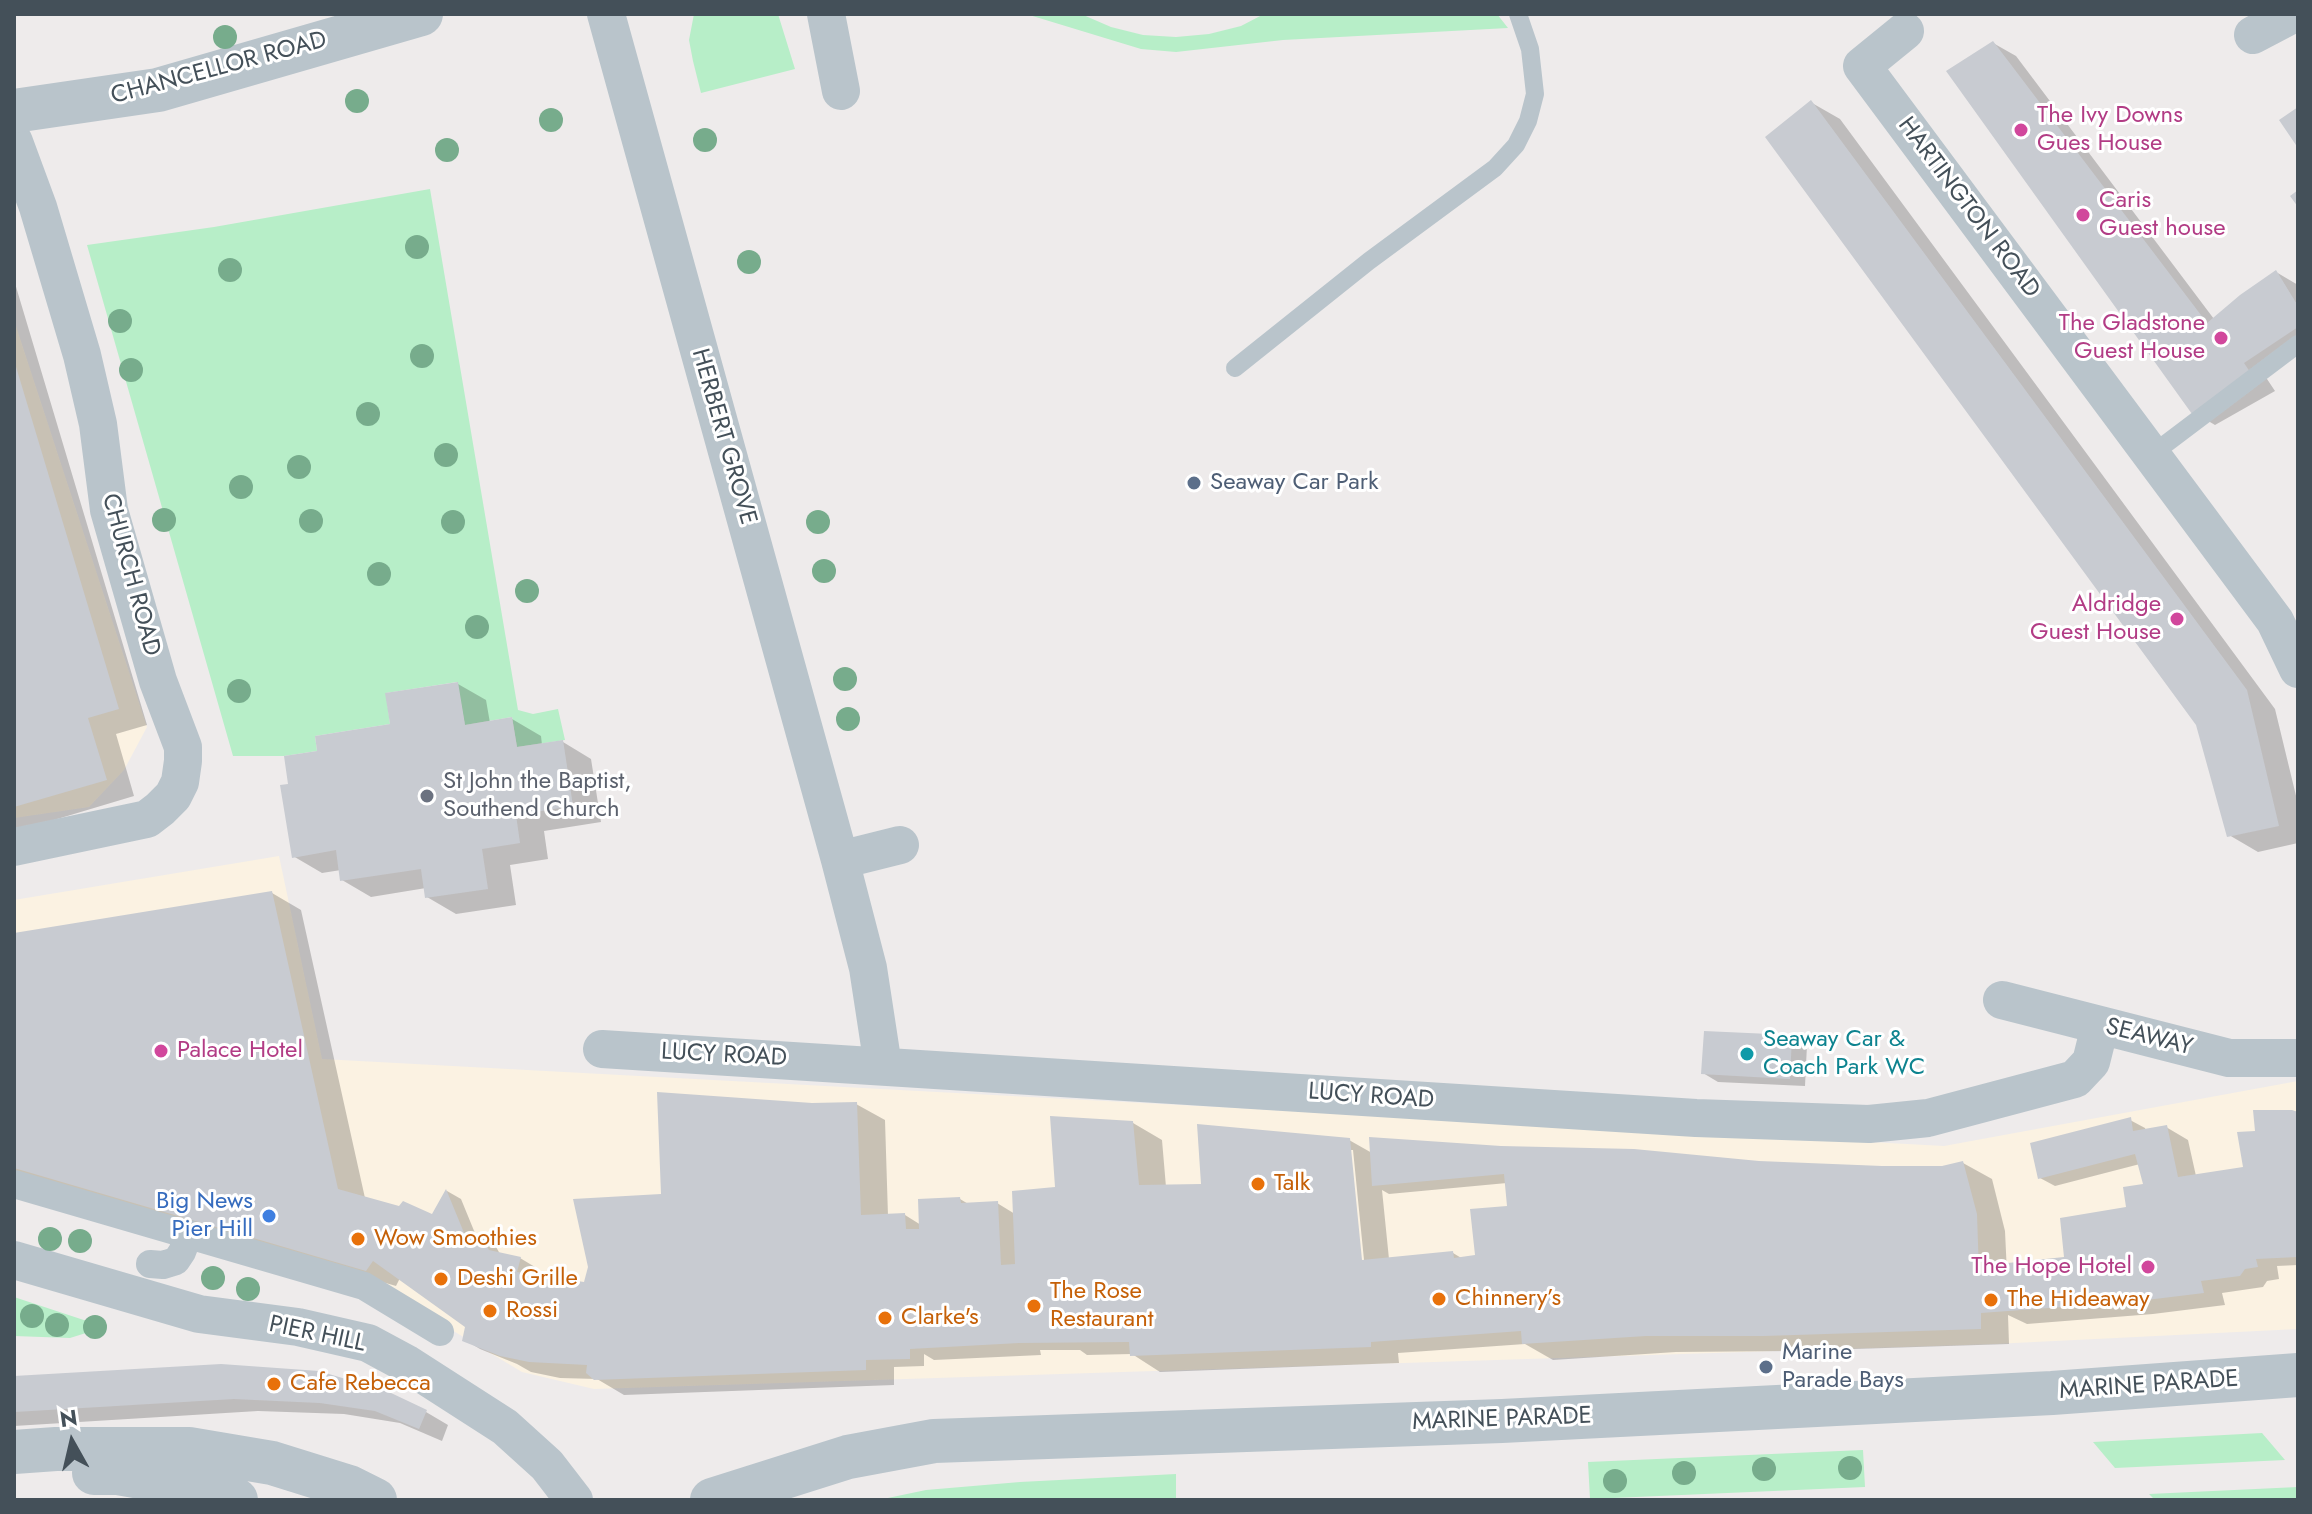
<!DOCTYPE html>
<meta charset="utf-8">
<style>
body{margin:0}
#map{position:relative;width:2312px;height:1514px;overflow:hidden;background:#eeebeb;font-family:Jost,sans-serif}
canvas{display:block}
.frame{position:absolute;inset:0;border:16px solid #445059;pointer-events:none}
.north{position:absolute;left:32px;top:1402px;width:80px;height:80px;-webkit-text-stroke:6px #fff;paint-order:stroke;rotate:352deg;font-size:22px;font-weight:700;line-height:32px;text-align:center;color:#445059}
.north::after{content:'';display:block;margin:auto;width:28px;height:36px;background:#445059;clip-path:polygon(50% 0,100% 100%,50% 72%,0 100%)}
</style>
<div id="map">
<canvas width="2312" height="1514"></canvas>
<div class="frame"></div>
<div class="north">N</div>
</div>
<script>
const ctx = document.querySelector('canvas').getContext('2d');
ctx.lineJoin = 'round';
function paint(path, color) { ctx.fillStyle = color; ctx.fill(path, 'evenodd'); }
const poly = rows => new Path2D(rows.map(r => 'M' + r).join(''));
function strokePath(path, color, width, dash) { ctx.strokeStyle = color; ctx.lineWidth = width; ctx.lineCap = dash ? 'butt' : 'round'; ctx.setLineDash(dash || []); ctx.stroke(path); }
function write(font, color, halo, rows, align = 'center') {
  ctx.font = font + ' Jost,sans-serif'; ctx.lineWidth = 6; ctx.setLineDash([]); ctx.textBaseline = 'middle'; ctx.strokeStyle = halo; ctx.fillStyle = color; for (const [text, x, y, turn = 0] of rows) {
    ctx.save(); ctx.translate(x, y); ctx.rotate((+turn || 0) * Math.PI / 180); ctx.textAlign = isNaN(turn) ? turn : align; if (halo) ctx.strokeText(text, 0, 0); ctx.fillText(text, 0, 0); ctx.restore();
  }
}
const commercial = poly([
 [14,320,147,727,124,770,89,807,14,818],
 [279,856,322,1059,1944,1146,2298,1081,2298,1329,1994,1344,594,1389,522,1372,370,1281,14,1172,14,900]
]);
const green = poly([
 [694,14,778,14,795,69,701,93,693,61,689,40],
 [1026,14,1081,14,1111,27,1143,35,1176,37,1209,34,1241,26,1264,14,1497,14,1508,28,1283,40,1176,52,1141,49],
 [430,189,518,710,533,714,558,709,565,740,517,747,512,717,465,725,457,682,386,693,390,724,315,736,317,751,284,756,233,756,87,245,214,227],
 [14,1297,105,1327,70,1338,14,1336],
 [2262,1433,2285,1460,2115,1468,2093,1442],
 [1863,1450,1865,1487,1590,1499,1588,1462],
 [1176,1474,1176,1500,883,1499,926,1490,1020,1482],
 [2298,1487,2298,1500,2155,1500,2149,1494]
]);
const shadow = poly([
 [1993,43,2016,56,2214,319,2276,272,2298,285,2298,354,2265,376,2275,391,2215,425,2193,412],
 [1812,103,1840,119,2275,709,2298,804,2298,843,2258,852,2229,835,2198,724],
 [14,280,147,725,116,734,134,796,14,832],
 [458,684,486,700,490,723,512,719,541,736,542,745,563,742,591,759,601,822,544,831,548,859,510,865,516,905,456,914,427,897,426,888,371,897,342,880,341,870,322,873,293,856,290,786,319,753,393,726],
 [272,893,301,910,365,1198,433,1217,447,1191,461,1199,477,1238,480,1236,495,1245,500,1254,520,1258,535,1267,533,1276,586,1284,663,1196,811,1105,856,1104,885,1120,888,1216,905,1215,921,1225,960,1199,970,1205,997,1203,1015,1214,1056,1189,1133,1123,1162,1140,1166,1187,1204,1186,1349,1140,1372,1153,1942,1168,1963,1163,1992,1179,2005,1231,2007,1273,2066,1259,2128,1208,2145,1186,2140,1164,2055,1186,2040,1178,2130,1120,2145,1128,2146,1131,2166,1127,2188,1140,2196,1176,2245,1169,2257,1132,2298,1114,2298,1265,2277,1266,2279,1279,2267,1281,2263,1287,2222,1293,2225,1305,2153,1314,2027,1324,2008,1315,2009,1344,1793,1351,1676,1352,1553,1360,1525,1344,1398,1353,1399,1363,1160,1372,1132,1354,1087,1355,1080,1350,1040,1350,1041,1355,934,1360,924,1354,924,1366,894,1367,894,1385,624,1395,597,1379,560,1378,531,1372,517,1364,480,1349,465,1340,468,1326,400,1278,396,1286,14,1175,14,935],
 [1349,1150,1353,1150,1365,1270,1361,1270],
 [1507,1183,1510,1210,1477,1257,1463,1259,1453,1253,1389,1259,1382,1190,1389,1194],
 [1792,1037,1807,1045,1805,1086,1718,1082,1703,1073],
 [221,1366,426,1412,448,1425,442,1441,400,1423,344,1414,258,1411,14,1426,14,1378]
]);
const building = poly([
 [1993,41,2207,323,2240,295,2276,270,2298,306,2298,327,2244,363,2254,378,2192,414,1946,71],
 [1811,100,2247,690,2279,826,2227,837,2196,725,1765,137],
 [2298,107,2298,148,2279,120],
 [2298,190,2298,207,2290,196],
 [14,360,119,709,88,718,107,780,14,807],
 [458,682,465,725,512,717,517,747,563,740,573,806,516,815,520,843,482,849,488,889,425,898,421,869,340,881,336,850,292,858,280,785,288,784,284,756,317,751,315,736,390,724,385,693],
 [272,891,338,1189,399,1206,403,1201,432,1214,446,1189,467,1240,480,1234,489,1250,521,1257,517,1272,584,1282,588,1267,573,1199,661,1194,657,1092,812,1103,857,1102,861,1215,905,1213,906,1229,919,1229,918,1199,960,1197,961,1203,998,1201,1001,1265,1015,1264,1012,1191,1055,1187,1050,1116,1133,1121,1139,1185,1201,1184,1197,1124,1350,1138,1362,1260,1453,1251,1454,1258,1475,1255,1470,1209,1507,1206,1504,1174,1372,1186,1369,1137,1501,1146,1634,1149,1759,1161,1882,1166,1942,1166,1963,1161,1977,1214,1979,1273,2009,1271,2008,1263,2064,1257,2060,1218,2126,1207,2123,1187,2143,1184,2135,1154,2038,1179,2030,1143,2131,1117,2133,1131,2167,1125,2178,1177,2243,1167,2237,1132,2255,1131,2253,1110,2292,1110,2298,1112,2298,1257,2256,1259,2258,1267,2245,1269,2240,1276,2201,1281,2204,1293,2130,1302,1981,1313,1981,1329,1764,1336,1646,1336,1522,1344,1521,1331,1371,1342,1371,1347,1130,1356,1129,1342,1019,1343,910,1349,910,1359,866,1360,866,1370,594,1380,586,1373,587,1365,529,1362,500,1356,462,1341,465,1327,373,1261,366,1271,14,1168,14,933],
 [1704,1031,1792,1035,1790,1079,1701,1074],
 [221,1364,319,1371,389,1392,427,1410,419,1429,375,1411,320,1403,234,1399,14,1412,14,1376]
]);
const service = poly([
 [1235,368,1369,261,1495,168,1516,145,1528,121,1535,94,1530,49,1518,14],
 [2151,455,2298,344]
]);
const pedestrian = poly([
 [14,1184,364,1286,440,1332],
 [150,1264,163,1265,176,1261,182,1252,189,1234]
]);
const minor = poly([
 [606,14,840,860,868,968,883,1066],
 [826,14,841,91],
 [1905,31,1862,66,2275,621,2298,669],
 [2253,35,2293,14],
 [14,142,38,207,82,355,98,424,109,510,158,681,183,747,183,761,180,782,173,796,160,809,147,819,14,847],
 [840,860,900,845],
 [2002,1000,2229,1058,2298,1058],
 [602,1049,1696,1118,1869,1124,1928,1118,2075,1079,2091,1062,2100,1026],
 [14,1260,199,1314,298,1327,368,1343,407,1364,505,1427,547,1465,574,1500]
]);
const tertiary = poly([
 [14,111,158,90,421,14],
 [14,1452,56,1449,189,1449,272,1463,349,1487,375,1500],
 [94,1473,118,1473,198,1487,236,1500],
 [712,1500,848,1457,934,1441,1502,1421,2052,1393,2298,1375]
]);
const trees = [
 [225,37],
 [357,101],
 [551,120],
 [705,140],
 [447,150],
 [417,247],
 [749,262],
 [230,270],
 [120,321],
 [422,356],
 [131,370],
 [368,414],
 [446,455],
 [299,467],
 [241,487],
 [164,520],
 [311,521],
 [453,522],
 [818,522],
 [824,571],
 [379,574],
 [527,591],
 [477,627],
 [845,679],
 [239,691],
 [848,719],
 [50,1239],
 [80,1241],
 [213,1278],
 [248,1289],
 [32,1316],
 [57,1325],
 [95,1327],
 [1850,1468],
 [1764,1469],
 [1684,1473],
 [1615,1481]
];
const markers = [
 [2021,130,8,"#d1479c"],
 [2083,215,8,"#d1479c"],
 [2221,338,8,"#d1479c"],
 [1194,483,8,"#5c6f8a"],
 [2177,619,8,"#d1479c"],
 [427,796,8,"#6b7280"],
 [161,1051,8,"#d1479c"],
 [1747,1054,8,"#0f9aa8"],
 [1258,1184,8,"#e8710a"],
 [269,1216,8,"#3f7fe0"],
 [358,1239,8,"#e8710a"],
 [2148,1267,8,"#d1479c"],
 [441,1279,8,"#e8710a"],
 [1439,1299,8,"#e8710a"],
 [1991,1300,8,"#e8710a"],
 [1034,1306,8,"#e8710a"],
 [490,1311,8,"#e8710a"],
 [885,1318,8,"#e8710a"],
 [1766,1367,8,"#5c6f8a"],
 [274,1384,8,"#e8710a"]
];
const streetNames = [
 ["CHANCELLOR ROAD",219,69,-15],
 ["HARTINGTON ROAD",1968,208,53],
 ["HERBERT GROVE",723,437,74],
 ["CHURCH ROAD",130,575,75],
 ["SEAWAY",2149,1038,14],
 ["LUCY ROAD",724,1056,3],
 ["LUCY ROAD",1371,1097,4],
 ["PIER HILL",317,1335,12],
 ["MARINE PARADE",2149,1386,-4],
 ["MARINE PARADE",1502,1420,-2]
];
const hotelNames = [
 ["The Ivy Downs",2037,116],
 ["Gues House",2037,144],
 ["Caris",2099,201],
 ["Guest house",2099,229],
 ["The Gladstone",2205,324,"right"],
 ["Guest House",2205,352,"right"],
 ["Aldridge",2161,605,"right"],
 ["Guest House",2161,633,"right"],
 ["Palace Hotel",177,1051],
 ["The Hope Hotel",2132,1267,"right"]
];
const serviceNames = [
 ["Seaway Car Park",1210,483],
 ["Marine",1782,1353],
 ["Parade Bays",1782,1381]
];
const worshipNames = [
 ["St John the Baptist,",443,782],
 ["Southend Church",443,810]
];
const cultureNames = [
 ["Seaway Car &",1763,1040],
 ["Coach Park WC",1763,1068]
];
const foodNames = [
 ["Talk",1274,1184],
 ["Wow Smoothies",374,1239],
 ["Deshi Grille",457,1279],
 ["The Rose",1050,1292],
 ["Restaurant",1050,1320],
 ["Chinnery’s",1455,1299],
 ["The Hideaway",2007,1300],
 ["Rossi",506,1311],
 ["Clarke's",901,1318],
 ["Cafe Rebecca",290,1384]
];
const shopNames = [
 ["Big News",253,1202],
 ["Pier Hill",253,1230]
];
paint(commercial, '#fbf2e2');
paint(green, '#b7eec8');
paint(shadow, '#0003');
paint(building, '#c8cbd1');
strokePath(service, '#b9c4cb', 18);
strokePath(pedestrian, '#b9c4cb', 28);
strokePath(minor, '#b9c4cb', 38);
strokePath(tertiary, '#b9c4cb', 44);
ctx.fillStyle = '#77ac8c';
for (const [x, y] of trees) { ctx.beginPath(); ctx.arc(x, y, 12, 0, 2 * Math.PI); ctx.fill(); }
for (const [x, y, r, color] of markers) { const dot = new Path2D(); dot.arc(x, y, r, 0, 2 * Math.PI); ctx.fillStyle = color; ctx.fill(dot); strokePath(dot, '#fff', 3); }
write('24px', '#445059', '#fff', streetNames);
write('24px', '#b23c85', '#fff', hotelNames, 'left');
write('24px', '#4e5e75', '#fff', serviceNames, 'left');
write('24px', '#5b616d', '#fff', worshipNames, 'left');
write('24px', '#0d838f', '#fff', cultureNames, 'left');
write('24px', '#c56008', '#fff', foodNames, 'left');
write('24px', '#366cbe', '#fff', shopNames, 'right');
</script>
